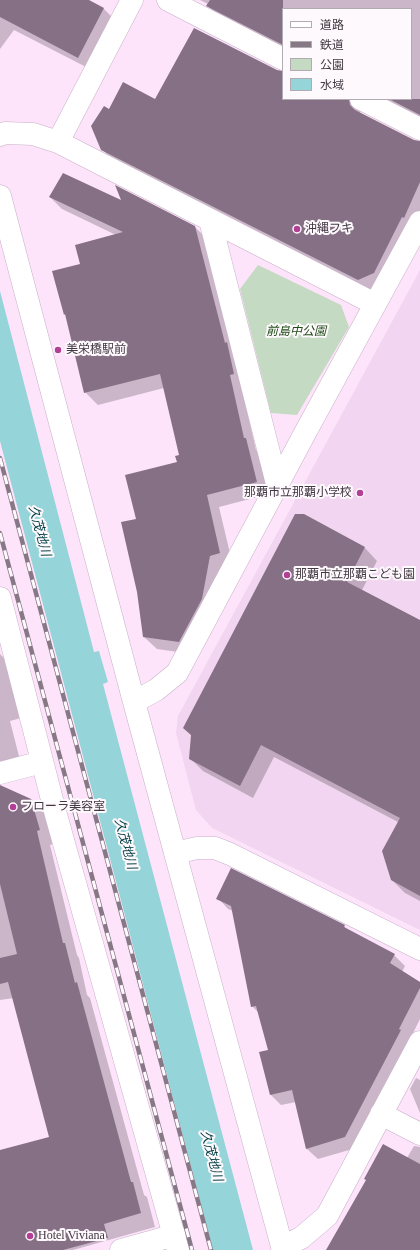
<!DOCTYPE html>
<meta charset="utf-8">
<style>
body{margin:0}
#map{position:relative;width:420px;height:1250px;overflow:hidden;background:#fde4fb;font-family:"Times New Roman","Noto Sans JP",serif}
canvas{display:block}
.legend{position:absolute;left:282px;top:8px;width:130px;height:92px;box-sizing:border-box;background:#fef9fd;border:1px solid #b2acb2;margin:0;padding:5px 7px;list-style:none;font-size:12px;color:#413841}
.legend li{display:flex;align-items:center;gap:8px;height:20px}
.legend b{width:20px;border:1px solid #b2acb2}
</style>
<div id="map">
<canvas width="420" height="1250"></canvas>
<ul class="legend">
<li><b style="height:5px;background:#fff"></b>道路</li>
<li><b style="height:5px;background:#877886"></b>鉄道</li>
<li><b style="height:11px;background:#c5dac2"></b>公園</li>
<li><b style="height:11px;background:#95d4d9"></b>水域</li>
</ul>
</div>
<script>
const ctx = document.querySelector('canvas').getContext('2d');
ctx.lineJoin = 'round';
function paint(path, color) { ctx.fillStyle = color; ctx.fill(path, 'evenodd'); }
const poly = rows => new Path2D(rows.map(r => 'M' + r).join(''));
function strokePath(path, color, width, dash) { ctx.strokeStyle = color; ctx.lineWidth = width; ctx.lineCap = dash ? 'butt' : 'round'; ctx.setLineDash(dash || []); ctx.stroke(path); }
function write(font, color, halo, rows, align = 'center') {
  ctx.font = font + ' "Times New Roman","Noto Sans JP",serif'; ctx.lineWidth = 4; ctx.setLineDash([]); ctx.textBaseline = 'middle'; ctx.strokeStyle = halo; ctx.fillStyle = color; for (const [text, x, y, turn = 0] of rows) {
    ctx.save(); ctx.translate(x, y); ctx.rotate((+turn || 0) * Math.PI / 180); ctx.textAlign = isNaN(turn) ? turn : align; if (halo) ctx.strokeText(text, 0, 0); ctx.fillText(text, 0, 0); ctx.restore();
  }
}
const built = poly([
 [420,270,420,930,212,828,196,810,176,733,178,716]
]);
const green = poly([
 [258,265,341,305,349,327,297,415,271,413,240,289]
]);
const water = poly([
 [0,291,94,652,99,651,108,682,103,684,253,1250,213,1250,0,441]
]);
const shadow = poly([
 [0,0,87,0,103,8,116,21,90,69,14,30,0,49],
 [200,0,420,0,420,120,376,99,411,99,411,9,283,9,283,50,220,18,208,6,208,4],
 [277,71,283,72,283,99,371,99,362,106,360,113,414,141,420,142,420,221,371,292,114,162,102,149,110,110,156,100],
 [50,197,123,202,195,227,208,240,256,450,258,452,269,494,219,507,233,566,192,654,157,649,144,637,137,520,178,463,180,456,164,388,98,405,85,392,67,316,65,314,53,272,82,264,116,235,62,209],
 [304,515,365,548,377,561,362,590,420,621,420,901,405,893,392,880,398,822,274,757,253,798,203,771,190,758],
 [0,654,5,659,21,718,10,721,21,764,0,770],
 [0,786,31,799,45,814,53,844,50,845,77,955,79,958,87,995,90,998,144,1195,147,1197,155,1227,73,1250,0,1250,0,1151,50,1138,14,998,0,1000],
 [218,898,344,926,348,931,394,955,405,966,402,972,420,983,420,1019,356,1148,318,1159,307,1149,296,1102,281,1105,271,1095,270,1051,259,1013,252,1006,233,911,228,909],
 [416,1078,420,1080,420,1113,410,1089],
 [414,1146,420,1147,420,1250,326,1250,407,1158]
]);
const building = poly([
 [0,0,89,0,104,8,78,58,0,17],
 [210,0,283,0,283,45,206,6],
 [194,28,277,70,283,71,283,99,349,99,350,105,355,110,414,140,420,141,420,182,404,218,402,217,374,273,358,280,101,150,91,126,104,106,109,109,123,82,155,99],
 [389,99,420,99,420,115],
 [63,173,121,200,115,185,195,226,225,343,227,342,234,374,230,375,244,438,246,438,257,482,207,495,220,553,210,556,202,599,179,642,143,637,137,592,121,522,136,519,125,475,177,462,175,456,179,455,164,391,160,374,84,393,65,314,64,315,52,271,80,264,75,245,123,232,49,197],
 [295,514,304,514,365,547,347,582,420,620,420,896,391,880,382,851,400,818,261,745,240,786,189,759,191,735,183,728],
 [0,785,31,799,40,830,37,831,63,943,65,943,75,983,77,982,131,1182,133,1182,141,1213,104,1224,108,1238,63,1250,0,1250,0,1150,49,1137,8,982,0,984,0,958,17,954,0,884],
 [231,868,345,925,344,927,395,954,390,963,420,982,420,988,399,1029,401,1030,345,1137,306,1149,292,1090,270,1095,259,1052,268,1050,256,1006,251,1007,231,906,216,899],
 [383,1144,420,1164,420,1250,326,1250,366,1180,364,1179]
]);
const minor = poly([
 [168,0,283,59],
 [361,99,420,129],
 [0,135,5,133,33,134,58,142,375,304],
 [58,142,132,0],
 [0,196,134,702,283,1250],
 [210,220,277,484],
 [0,598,56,815,178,1250],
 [134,702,156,690,177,673,305,433,420,222],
 [0,773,42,762],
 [175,853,197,848,215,848,230,854,420,949],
 [381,1114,420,1134],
 [282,1247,301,1238,327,1216,420,1042],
 [121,1250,175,1235]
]);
const rail = poly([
 [0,458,211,1250],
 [0,533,192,1250]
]);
const markers = [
 [297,229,4,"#b33e95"],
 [58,350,4,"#b33e95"],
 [360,493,4,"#b33e95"],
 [287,575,4,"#b33e95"],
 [13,807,4,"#b33e95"],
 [30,1236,4,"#b33e95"]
];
const poiNames = [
 ["沖縄フキ",305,229],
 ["美栄橋駅前",66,350],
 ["那覇市立那覇小学校",352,493,"right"],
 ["那覇市立那覇こども園",295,575],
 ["フローラ美容室",21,807],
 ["Hotel Viviana",38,1236]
];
const parkNames = [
 ["前島中公園",296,332]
];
const waterNames = [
 ["久茂地川",39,531,75],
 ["久茂地川",125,844,75],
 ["久茂地川",211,1156,75]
];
paint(built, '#f2d5f0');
paint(green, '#c5dac2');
paint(water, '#95d4d9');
paint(shadow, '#0003');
paint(building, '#867085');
strokePath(minor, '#c7b0c6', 23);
strokePath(minor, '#fff', 22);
strokePath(rail, '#877886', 4.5);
strokePath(rail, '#fef9fd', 3, [9]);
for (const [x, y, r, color] of markers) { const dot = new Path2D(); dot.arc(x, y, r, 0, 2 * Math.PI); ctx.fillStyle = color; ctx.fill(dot); strokePath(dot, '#fef9fd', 1.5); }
write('12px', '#413841', '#fef9fd', poiNames, 'left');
write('italic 12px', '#1f4b17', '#fef9fd', parkNames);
write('italic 13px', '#023f44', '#fef9fd', waterNames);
</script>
